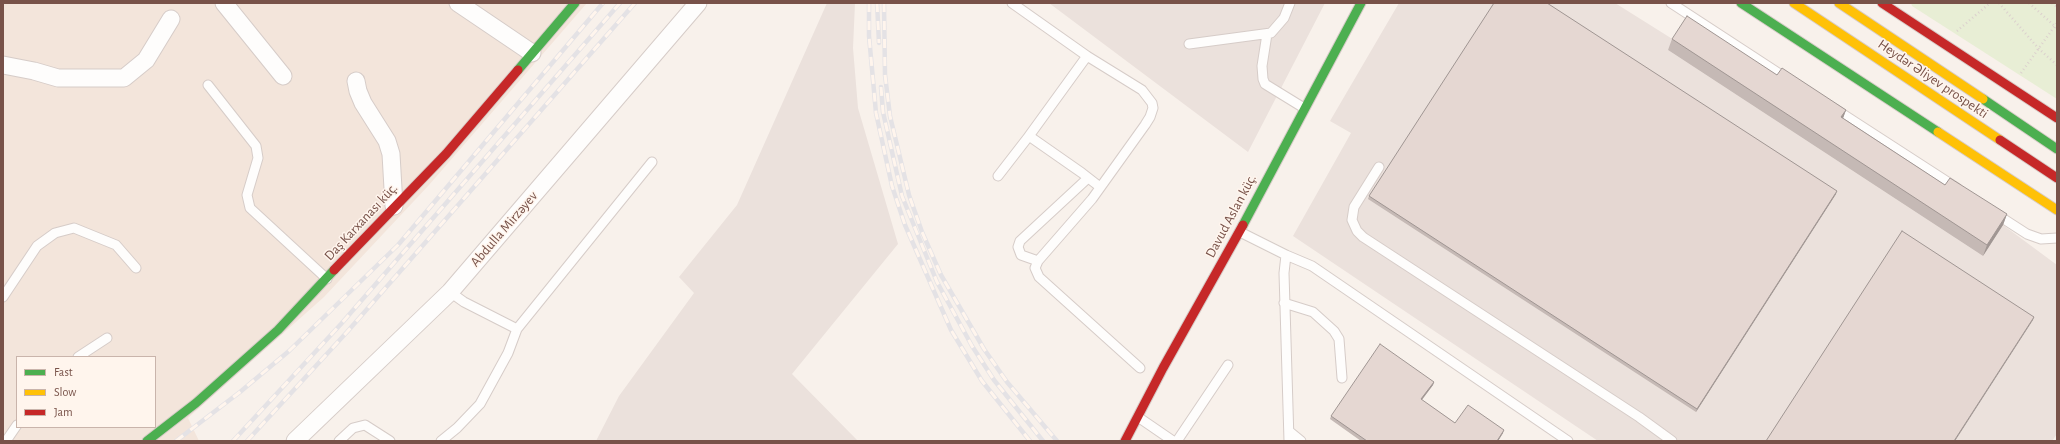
<!DOCTYPE html>
<meta charset="utf-8">
<style>
body{margin:0}
#map{position:relative;width:2060px;height:444px;overflow:hidden;background:#f8f1eb;font-family:"Alegreya Sans",sans-serif}
canvas{display:block}
.frame{position:absolute;inset:0;border:4px solid #785249;pointer-events:none}
.legend{position:absolute;left:16px;top:356px;width:140px;height:72px;box-sizing:border-box;background:#fff5ed;border:1px solid #c9b4ab;margin:0;padding:5px 7px;list-style:none;font-size:12px;color:#785249}
.legend li{display:flex;align-items:center;gap:8px;height:20px}
.legend b{width:20px;border:1px solid #c9b4ab}
</style>
<div id="map">
<canvas width="2060" height="444"></canvas>
<div class="frame"></div>
<ul class="legend">
<li><b style="height:5px;background:#4caf50"></b>Fast</li>
<li><b style="height:5px;background:#ffc107"></b>Slow</li>
<li><b style="height:5px;background:#c62828"></b>Jam</li>
</ul>
</div>
<script>
const ctx = document.querySelector('canvas').getContext('2d');
ctx.lineJoin = 'round';
function paint(path, color) { ctx.fillStyle = color; ctx.fill(path, 'evenodd'); }
const poly = rows => new Path2D(rows.map(r => 'M' + r).join(''));
function strokePath(path, color, width, dash) { ctx.strokeStyle = color; ctx.lineWidth = width; ctx.lineCap = dash ? 'butt' : 'round'; ctx.setLineDash(dash || []); ctx.stroke(path); }
function write(font, color, halo, rows, align = 'center') {
  ctx.font = font + ' "Alegreya Sans",sans-serif'; ctx.lineWidth = 3; ctx.setLineDash([]); ctx.textBaseline = 'middle'; ctx.strokeStyle = halo; ctx.fillStyle = color; for (const [text, x, y, turn = 0] of rows) {
    ctx.save(); ctx.translate(x, y); ctx.rotate((+turn || 0) * Math.PI / 180); ctx.textAlign = isNaN(turn) ? turn : align; if (halo) ctx.strokeText(text, 0, 0); ctx.fillText(text, 0, 0); ctx.restore();
  }
}
const residential = poly([
 [3,3,587,3,429,185,324,297,188,418,199,441,3,441],
 [17,357,155,357,155,427,17,427]
]);
const industrial = poly([
 [827,3,855,3,853,48,858,108,898,244,792,374,858,441,596,441,619,396,694,293,679,277,737,205],
 [1049,3,1325,3,1248,152],
 [1399,3,1615,3,1674,40,1668,50,1983,256,2003,225,2057,265,2057,434,2052,441,1598,441,1293,236,1351,133,1330,121]
]);
const green = poly([
 [1911,3,2057,3,2057,99,1912,6]
]);
const path = poly([
 [1999,3,2039,49,2057,65],
 [2029,3,2057,28],
 [2052,3,2057,7],
 [1957,31,1990,3],
 [2021,73,2057,23]
]);
const lane = poly([
 [1012,3,1087,56,1142,90,1152,103,1153,108,1150,117,1145,125,1092,199,1038,261,1035,268,1039,277,1140,368],
 [1671,3,1789,80],
 [1267,34,1262,66,1263,79,1265,84,1304,108],
 [1189,44,1271,33,1284,18,1290,3],
 [208,85,256,146,258,158,247,195,250,208,327,279],
 [1835,109,1957,188],
 [1029,136,1087,56],
 [1379,167,1354,207,1352,220,1357,231,1363,237,1639,417,1672,441],
 [998,176,1029,136,1082,173,1100,187],
 [1996,214,2027,234,2041,239,2057,238],
 [1240,232,1286,255,1284,273,1289,441],
 [1286,255,1312,266,1568,441],
 [1038,261,1021,255,1018,247,1020,241,1088,178],
 [450,292,464,302,517,329,652,162],
 [3,297,37,246,55,233,74,228,116,245,136,268],
 [1284,303,1313,312,1334,331,1339,339,1342,378],
 [78,357,107,338],
 [1138,417,1173,441],
 [1290,432,1301,441],
 [6,441,17,425],
 [339,441,353,428,365,425,390,441],
 [441,441,457,428,480,404,508,353,517,329],
 [1177,441,1228,365]
]);
const street = poly([
 [224,3,283,76],
 [458,3,532,53],
 [3,65,34,71,58,78,124,78,146,60,171,19],
 [356,81,358,91,363,103,387,141,391,154,394,206],
 [295,441,450,292,698,3]
]);
const fast = poly([
 [1741,3,1938,132],
 [518,70,575,3],
 [1983,99,2057,149],
 [1243,225,1361,3],
 [147,441,196,403,278,330,334,270]
]);
const slow = poly([
 [1794,3,2000,140],
 [1839,3,1983,99],
 [1938,132,2057,210]
]);
const jam = poly([
 [1882,3,2057,118],
 [2000,140,2057,178],
 [334,270,446,154,518,70],
 [1125,441,1163,368,1243,225]
]);
const rail = poly([
 [869,3,869,36,876,113,892,186,905,225,951,330,982,381,1030,441],
 [877,3,879,43],
 [884,3,885,75,890,116,909,195,922,232,941,275,984,349,1007,382,1057,441],
 [881,87,883,112,902,196,937,282,972,346,994,380,1043,441],
 [176,441,240,392,289,351,398,245,603,3],
 [233,441,341,324,620,3],
 [247,441,347,332,635,3]
]);
const wall = poly([
 [1672,39,1777,75,1846,110,1843,118,1945,185,2007,214,2003,225,1983,256,1668,50],
 [1836,194,1696,412,1368,199,1369,196],
 [1434,382,1433,385,1422,400,1455,423,1503,433,1498,441,1361,441,1330,419,1331,416]
]);
const shadedWall = poly([
 [1846,110,1842,121,1841,117],
 [1837,191,1836,194,1696,412,1697,409],
 [2007,214,2003,225,1983,256,1987,245],
 [2034,317,2033,320,1955,441,1954,441],
 [1434,382,1433,385,1420,402,1421,399],
 [1504,430,1503,433,1498,441,1497,441]
]);
const building = poly([
 [1494,3,1547,3,1837,191,1697,409,1369,196,1494,3],
 [1687,16,1777,75,1782,68,1846,110,1841,117,1945,185,1950,178,2007,214,1987,245,1672,39,1687,16],
 [1902,231,2034,317,1954,441,1766,441,1902,231],
 [1380,344,1434,382,1421,399,1455,423,1468,405,1504,430,1497,441,1367,441,1331,416,1380,344]
]);
const streetNames = [
 ["Heydər Əliyev prospekti",1933,79,34],
 ["Davud Aslan küç.",1231,216,-62],
 ["Daş Karxanası küç.",361,222,-47],
 ["Abdulla Mirzəyev",504,229,-49]
];
paint(residential, '#f3e5db');
paint(industrial, '#ebe1dc');
paint(green, '#e8eed5');
strokePath(lane, '#d6ccc8', 11);
strokePath(street, '#d6ccc8', 19);
strokePath(fast, '#d7ccc8', 11);
strokePath(slow, '#d7ccc8', 11);
strokePath(jam, '#d7ccc8', 11);
strokePath(path, '#dbd0cd', 2.5, [1, 3]);
strokePath(lane, '#fefdfc', 9);
strokePath(street, '#fefdfc', 17);
strokePath(fast, '#4caf50', 9);
strokePath(slow, '#ffc107', 9);
strokePath(jam, '#c62828', 9);
strokePath(rail, '#e4e2e5', 4.5);
strokePath(rail, '#fff5ed', 3, [9]);
paint(wall, '#c5b9b5');
paint(shadedWall, '#a09693');
paint(building, '#e5d7d2');
strokePath(building, '#a09693', 1);
write('14px', '#785249', '#fff5ed', streetNames);
</script>
